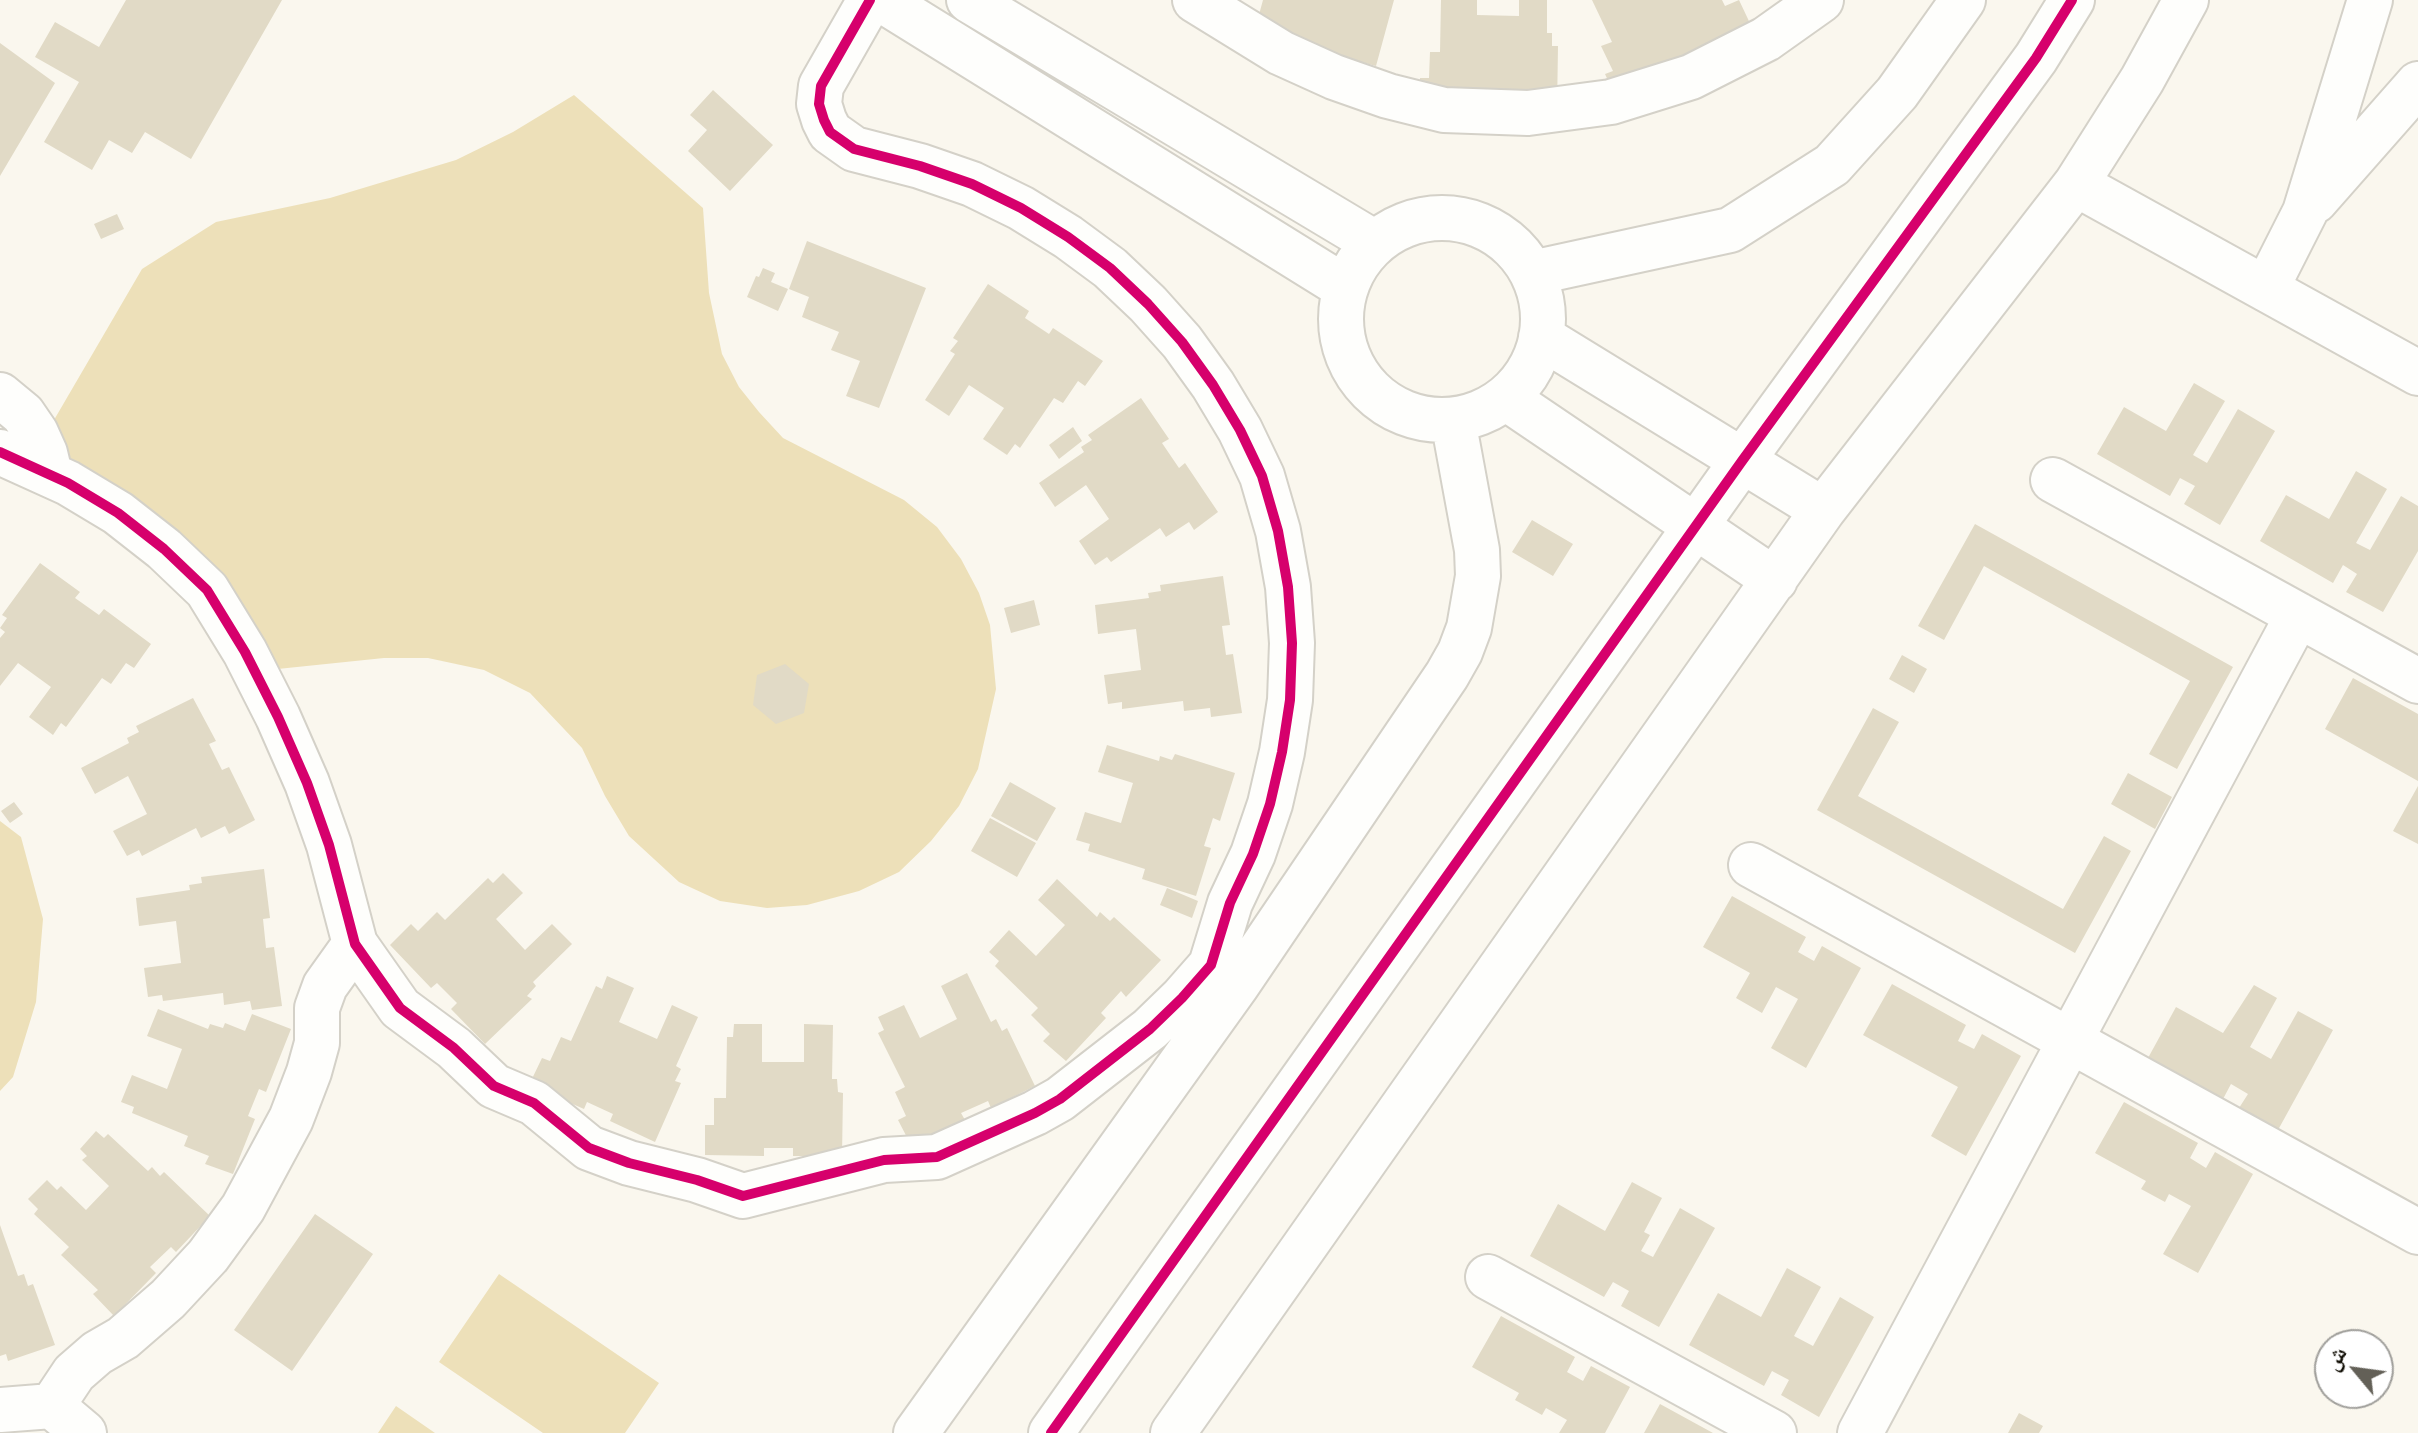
<!DOCTYPE html>
<meta charset="utf-8">
<style>
body{margin:0}
#map{position:relative;width:2418px;height:1433px;overflow:hidden;background:#faf7ee;font-family:Inter,"Noto Naskh Arabic",sans-serif}
canvas{display:block}
.north{position:absolute;left:2314px;top:1329px;width:80px;height:80px;box-sizing:border-box;background:#fff;border:2px solid #a09f9b;border-radius:50%;rotate:299deg;font-size:22px;font-weight:700;line-height:32px;text-align:center;color:#120f06}
.north::after{content:'';display:block;margin:auto;width:28px;height:36px;background:#636057;clip-path:polygon(50% 0,100% 100%,50% 72%,0 100%)}
</style>
<div id="map">
<canvas width="2418" height="1433"></canvas>
<div class="north">ش</div>
</div>
<script>
const ctx = document.querySelector('canvas').getContext('2d');
ctx.lineJoin = 'round';
function paint(path, color) { ctx.fillStyle = color; ctx.fill(path, 'evenodd'); }
const poly = rows => new Path2D(rows.map(r => 'M' + r).join(''));
function strokePath(path, color, width, dash) { ctx.strokeStyle = color; ctx.lineWidth = width; ctx.lineCap = dash ? 'butt' : 'round'; ctx.setLineDash(dash || []); ctx.stroke(path); }
const green = poly([
 [574,95,703,208,709,293,722,354,739,387,759,412,783,438,904,500,937,527,961,559,979,593,990,625,996,689,978,769,959,806,931,841,899,872,859,891,807,905,767,908,720,901,679,882,629,836,605,796,582,748,530,693,484,670,428,658,384,658,268,670,40,444,142,269,216,222,330,198,456,160,513,132],
 [0,821,21,837,43,919,36,1002,13,1077,0,1091],
 [499,1274,659,1383,625,1433,543,1433,439,1362],
 [396,1406,435,1433,378,1433]
]);
const building = poly([
 [126,0,282,0,191,159,145,132,132,153,109,140,92,170,44,142,79,82,35,57,55,22,99,47],
 [1263,0,1394,0,1376,66,1254,33],
 [1441,0,1477,0,1477,15,1519,16,1519,0,1547,0,1547,33,1552,33,1552,46,1558,46,1557,110,1420,109,1420,78,1429,78,1430,52,1440,52],
 [1592,0,1722,0,1725,6,1739,0,1756,36,1618,102,1605,74,1613,71,1601,46,1612,42],
 [0,43,55,83,0,176],
 [713,90,773,145,730,191,688,151,707,130,690,115],
 [117,214,124,229,101,239,94,224],
 [807,241,926,288,879,408,846,396,860,361,831,350,839,332,802,317,809,297,789,289],
 [763,268,775,273,771,282,788,289,778,311,747,297,756,276,759,277],
 [988,284,1029,311,1025,318,1049,334,1053,328,1103,361,1085,386,1078,381,1063,403,1054,398,1020,448,1015,444,1007,455,983,439,1004,408,969,385,949,416,925,400,955,354,950,351,958,341,953,338],
 [2194,383,2225,401,2193,455,2207,463,2238,409,2275,431,2220,525,2184,504,2195,486,2180,478,2170,496,2097,454,2124,407,2166,431],
 [1141,398,1169,439,1162,443,1179,468,1185,463,1218,512,1194,530,1189,522,1166,537,1160,528,1111,562,1107,557,1095,565,1079,541,1109,519,1086,485,1055,507,1039,483,1084,452,1081,447,1092,440,1088,435],
 [1073,427,1082,441,1059,459,1049,445],
 [2356,471,2387,489,2356,543,2370,550,2401,496,2418,506,2418,551,2383,612,2346,592,2357,574,2343,565,2333,583,2260,541,2286,495,2329,519],
 [1532,520,1573,544,1553,576,1512,552],
 [1975,524,2233,667,2177,769,2149,754,2190,681,1984,566,1944,640,1918,626],
 [40,563,80,592,75,598,99,615,104,609,151,644,134,668,126,663,111,684,102,678,66,727,61,723,53,735,29,717,51,687,18,663,0,686,0,638,5,632,0,628,7,618,2,615],
 [1223,576,1230,625,1222,626,1226,655,1233,654,1242,713,1211,717,1210,708,1184,711,1183,701,1122,709,1122,702,1108,704,1104,675,1141,670,1136,629,1098,634,1095,605,1149,598,1148,593,1161,591,1160,585],
 [1034,600,1040,625,1011,633,1004,608],
 [1902,655,1927,669,1914,693,1889,679],
 [785,664,809,684,804,713,776,724,753,705,757,675],
 [2353,678,2418,714,2418,781,2325,729],
 [193,698,216,741,209,744,222,770,229,767,255,820,229,834,225,826,201,838,196,828,142,856,139,850,127,856,113,831,147,814,128,776,95,794,81,768,129,743,127,738,139,732,136,726],
 [1873,708,1899,722,1858,796,2063,909,2104,836,2131,851,2075,953,1817,810],
 [1107,745,1159,761,1160,756,1172,760,1175,754,1235,773,1220,821,1213,818,1204,846,1211,848,1196,896,1142,879,1145,869,1088,851,1090,844,1076,840,1085,812,1121,823,1133,783,1098,772],
 [2128,773,2172,797,2155,829,2111,804],
 [1010,782,1056,808,1037,841,991,816],
 [2418,786,2418,844,2393,831],
 [14,802,23,814,10,823,1,811],
 [990,818,1036,843,1017,877,971,851],
 [264,869,270,918,263,919,266,948,274,947,282,1006,252,1010,250,1001,224,1005,223,993,163,1001,162,995,148,997,144,968,181,963,176,921,139,926,136,898,190,890,189,885,202,883,201,877],
 [503,873,523,893,496,919,525,950,552,924,572,944,533,982,536,986,527,996,532,999,485,1044,451,1009,457,1003,437,983,431,988,390,945,411,924,418,931,437,912,445,920,488,878,493,883],
 [1057,879,1097,917,1100,912,1110,921,1114,917,1161,960,1126,997,1121,991,1101,1013,1106,1018,1066,1061,1043,1041,1050,1034,1031,1015,1038,1008,995,966,999,961,989,952,1009,930,1036,956,1065,925,1038,900],
 [1167,888,1198,901,1192,918,1160,905],
 [1732,896,1806,937,1798,952,1814,961,1822,946,1861,968,1806,1068,1771,1048,1798,999,1776,987,1762,1013,1736,998,1750,973,1703,947],
 [967,973,991,1022,996,1019,1002,1031,1007,1028,1035,1086,991,1108,988,1101,961,1113,965,1120,912,1147,898,1120,906,1116,895,1092,905,1087,878,1033,884,1030,878,1017,904,1005,920,1038,957,1019,941,986],
 [607,976,634,988,619,1022,657,1039,672,1005,698,1017,676,1066,681,1069,675,1081,681,1083,655,1142,610,1121,613,1114,587,1102,584,1109,529,1085,542,1058,550,1061,561,1037,571,1041,596,986,602,989],
 [1892,984,1966,1025,1958,1041,1974,1049,1982,1034,2021,1056,1966,1156,1931,1136,1958,1087,1863,1035],
 [2254,985,2277,998,2250,1047,2271,1059,2298,1011,2333,1030,2278,1130,2239,1108,2248,1094,2231,1084,2223,1099,2148,1058,2176,1007,2223,1033],
 [158,1009,208,1029,210,1024,223,1028,225,1023,245,1031,252,1014,291,1029,266,1092,259,1089,248,1116,255,1119,233,1174,205,1164,209,1156,184,1146,188,1136,132,1113,134,1107,121,1102,132,1075,167,1089,182,1049,147,1036],
 [734,1024,762,1024,762,1062,804,1062,804,1024,833,1025,832,1079,837,1079,838,1092,843,1093,842,1156,793,1156,793,1148,764,1148,764,1156,705,1155,705,1125,714,1125,714,1098,726,1098,727,1037,733,1037],
 [2124,1102,2198,1143,2190,1158,2206,1168,2215,1152,2253,1174,2198,1273,2163,1254,2191,1206,2169,1194,2165,1202,2141,1189,2146,1181,2095,1153],
 [96,1131,104,1138,108,1134,148,1171,152,1167,160,1176,164,1172,210,1216,176,1252,171,1247,150,1267,156,1273,114,1316,93,1294,98,1290,61,1255,69,1247,34,1214,38,1209,28,1199,47,1180,57,1190,61,1186,86,1210,109,1186,82,1160,87,1156,80,1149],
 [1632,1182,1662,1198,1644,1232,1650,1235,1641,1251,1653,1257,1680,1208,1715,1228,1659,1327,1621,1306,1629,1291,1613,1282,1604,1297,1530,1256,1558,1204,1605,1231],
 [315,1214,373,1254,292,1371,234,1330],
 [0,1225,18,1276,24,1274,28,1286,33,1284,55,1345,8,1361,6,1354,0,1356],
 [1787,1268,1821,1287,1794,1336,1813,1346,1840,1297,1874,1317,1819,1417,1781,1395,1789,1380,1772,1371,1764,1386,1689,1345,1718,1293,1761,1317],
 [1501,1316,1575,1357,1567,1372,1583,1381,1591,1366,1630,1387,1605,1433,1559,1433,1567,1420,1546,1408,1542,1415,1515,1400,1519,1393,1472,1367],
 [1660,1404,1713,1433,1644,1433],
 [2019,1413,2043,1426,2039,1433,2008,1433]
]);
const minor = poly([
 [882,0,1346,288],
 [969,0,1375,243],
 [1195,0,1281,53,1334,77,1388,96,1444,110,1528,113,1611,102,1691,77,1766,39,1821,0],
 [2076,184,2418,373],
 [2315,201,2418,84],
 '1341 319a101 101 0 1 1 202 0a101 101 0 1 1-202 0Z',
 [1532,273,1730,230,1832,165,1897,93,1963,0],
 [2266,289,2305,212,2370,0],
 [1541,337,1823,510],
 [0,395,23,414,36,433,45,453,50,474],
 [1506,398,1775,580],
 [0,452,68,483,118,513,164,549,207,590,245,652,278,717,307,783,329,845,355,944,400,1008,454,1048,494,1086,534,1103,589,1148,629,1163,697,1180,743,1196,884,1160,937,1157,1035,1113,1060,1099,1150,1029,1182,998,1211,965,1230,903,1253,854,1270,804,1282,752,1290,700,1292,643,1288,587,1278,531,1262,476,1240,430,1213,385,1182,342,1148,304,1110,268,1068,237,1021,208,972,184,920,166,854,149,830,132,824,120,819,104,821,86,870,0],
 [2053,480,2418,681],
 [1751,865,2418,1232],
 [1488,1277,1774,1433],
 [52,1406,74,1373,97,1353,123,1338,168,1299,208,1256,243,1208,291,1119,309,1072,317,1043,317,1008,325,986,355,944],
 [0,1410,52,1406,84,1433],
 [916,1433,1237,985,1447,675,1460,652,1469,628,1478,576,1477,550,1453,420],
 [1051,1433,1742,461,2036,58,2072,0],
 [1173,1433,1823,510,2076,184,2142,80,2186,0],
 [1860,1433,2298,615]
]);
const cycleway = poly([
 [0,452,68,483,118,513,164,549,207,590,245,652,278,717,307,783,329,845,355,944,400,1008,454,1048,494,1086,534,1103,589,1148,629,1163,697,1180,743,1196,884,1160,937,1157,1035,1113,1060,1099,1150,1029,1182,998,1211,965,1230,903,1253,854,1270,804,1282,752,1290,700,1292,643,1288,587,1278,531,1262,476,1240,430,1213,385,1182,342,1148,304,1110,268,1068,237,1021,208,972,184,920,166,854,149,830,132,824,120,819,104,821,86,870,0],
 [1051,1433,1742,461,2036,58,2072,0]
]);
paint(green, '#ede0b9');
paint(building, '#e1dac6');
strokePath(minor, '#d4d1c8', 48);
strokePath(minor, '#fefefc', 44);
strokePath(cycleway, '#d6006c', 10);
</script>
